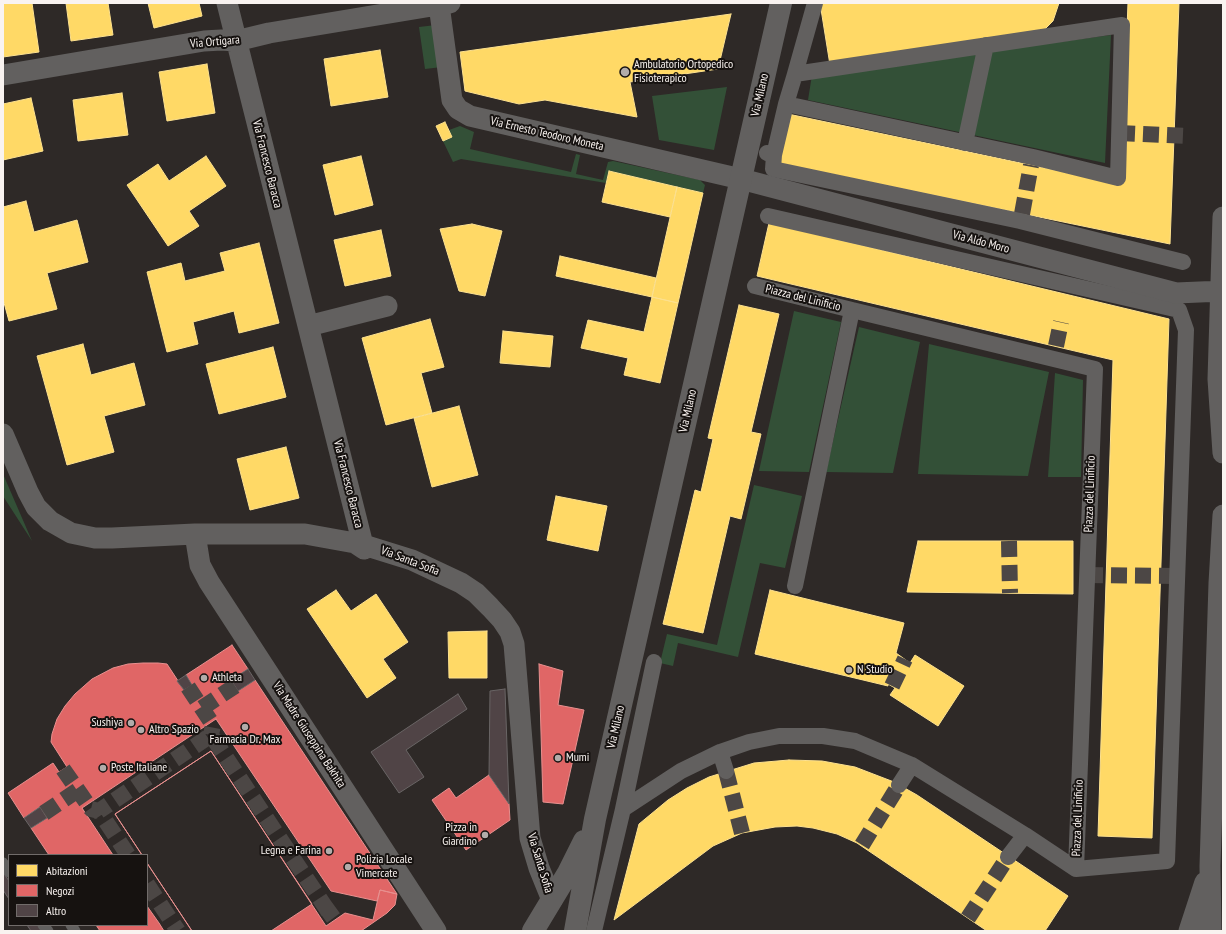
<!DOCTYPE html>
<style>
body{margin:0}
#map{position:relative;width:1226px;height:934px;overflow:hidden;background:#2e2927;font-family:"PT Sans Narrow",sans-serif}
canvas{display:block}
.frame{position:absolute;inset:0;border:4px solid #f9f3f0;pointer-events:none}
.legend{position:absolute;left:8px;top:854px;width:140px;height:72px;box-sizing:border-box;background:#161210;border:1px solid #716c6a;margin:0;padding:5px 7px;list-style:none;font-size:12px;color:#f9f3f0}
.legend li{display:flex;align-items:center;gap:8px;height:20px}
.legend b{width:20px;border:1px solid #716c6a}
</style>
<div id="map">
<canvas width="1226" height="934"></canvas>
<div class="frame"></div>
<ul class="legend">
<li><b style="height:11px;background:#ffd966"></b>Abitazioni</li>
<li><b style="height:11px;background:#e06666"></b>Negozi</li>
<li><b style="height:11px;background:#504446"></b>Altro</li>
</ul>
</div>
<script>
const ctx = document.querySelector('canvas').getContext('2d');
ctx.lineJoin = 'round';
function paint(path, color) { ctx.fillStyle = color; ctx.fill(path, 'evenodd'); }
const poly = rows => new Path2D(rows.map(r => 'M' + r).join(''));
function strokePath(path, color, width, dash) { ctx.strokeStyle = color; ctx.lineWidth = width; ctx.lineCap = dash ? 'butt' : 'round'; ctx.setLineDash(dash || []); ctx.stroke(path); }
function write(font, color, halo, rows, align = 'center') {
  ctx.font = font + ' "PT Sans Narrow",sans-serif'; ctx.lineWidth = 4; ctx.setLineDash([]); ctx.textBaseline = 'middle'; ctx.strokeStyle = halo; ctx.fillStyle = color; for (const [text, x, y, turn = 0] of rows) {
    ctx.save(); ctx.translate(x, y); ctx.rotate((+turn || 0) * Math.PI / 180); ctx.textAlign = isNaN(turn) ? turn : align; if (halo) ctx.strokeText(text, 0, 0); ctx.fillText(text, 0, 0); ctx.restore();
  }
}
const green = poly([
 [436,25,442,67,425,69,419,27],
 [1111,35,1105,163,808,100,812,75],
 [727,87,714,150,659,140,652,96],
 [460,126,474,132,470,149,571,172,576,154,580,155,576,174,603,180,608,162,613,161,700,180,705,185,703,193,609,171,606,183,461,159,453,162,443,141,452,137,449,130],
 [794,311,841,322,809,472,759,471],
 [859,327,920,342,893,473,826,472],
 [929,344,1049,372,1028,476,918,474],
 [1055,373,1083,380,1081,477,1048,477],
 [3,474,32,541,3,496],
 [754,485,802,496,785,568,760,563,738,657,678,643,673,666,660,663,667,634,717,645]
]);
const homes = poly([
 [3,3,32,3,39,52,3,57,3,3],
 [66,3,108,3,113,35,71,41,66,3],
 [148,3,199,3,202,16,154,28,148,3],
 [820,3,1059,3,1053,21,1042,32,830,65,820,3],
 [1128,3,1179,3,1170,244,777,163,788,114,1121,184,1128,3],
 [731,14,718,69,630,82,637,117,545,100,519,104,465,91,460,52,731,14],
 [380,50,388,97,331,106,324,59,380,50],
 [207,64,215,113,167,121,159,72,207,64],
 [122,93,128,135,78,141,73,100,122,93],
 [31,98,43,151,3,160,3,104,31,98],
 [445,122,452,137,443,141,436,126,445,122],
 [206,156,226,186,189,211,199,226,168,246,127,185,158,164,169,181,206,156],
 [361,156,373,205,335,215,323,165,361,156],
 [609,171,677,187,670,217,602,202,609,171],
 [677,187,703,193,678,303,652,297,677,187],
 [26,201,34,232,77,220,88,262,47,273,57,309,9,321,3,299,3,207,26,201],
 [769,223,1169,319,1152,838,1098,836,1113,360,757,276,769,223],
 [472,224,502,231,485,296,459,291,440,229,472,224],
 [381,230,391,276,345,286,334,240,381,230],
 [259,243,279,323,239,333,234,311,193,322,198,344,167,352,147,272,181,263,185,281,225,271,220,253,259,243],
 [560,256,656,278,652,297,556,276,560,256],
 [652,297,678,303,660,383,624,375,628,358,581,348,588,320,644,332,652,297],
 [739,305,779,314,751,432,761,434,741,519,730,516,703,633,663,624,695,490,701,492,713,439,708,438,739,305],
 [430,319,444,367,421,373,432,413,386,425,362,338,430,319],
 [503,331,553,336,550,367,500,363,503,331],
 [83,344,91,375,134,363,145,405,104,416,114,452,67,465,37,356,83,344],
 [273,347,286,397,219,414,206,364,273,347],
 [459,406,478,475,432,487,414,418,459,406],
 [286,447,299,498,250,510,237,459,286,447],
 [556,496,607,506,598,551,547,540,556,496],
 [918,541,1073,541,1073,594,907,592,918,541],
 [336,590,351,611,376,594,408,642,383,659,396,678,367,698,307,609,336,590],
 [770,590,904,623,896,653,910,663,915,655,964,686,938,726,890,695,895,688,888,684,888,686,755,654,770,590],
 [487,631,487,678,449,678,448,632,487,631],
 [789,760,822,761,855,767,894,782,917,795,1068,896,1045,931,987,931,857,843,837,834,813,828,797,826,775,827,742,833,713,846,614,920,639,824,668,800,687,788,709,777,754,763,789,760]
]);
const shops = poly([
 [232,645,248,669,231,680,238,691,255,680,397,894,380,890,373,920,345,913,326,926,211,751,115,814,142,855,49,855,31,828,47,818,40,807,24,818,8,793,53,763,59,772,67,767,51,742,52,734,57,719,65,706,75,694,92,679,113,668,128,664,143,663,158,663,167,664,184,690,192,685,186,675,232,645],
 [539,664,563,671,558,705,584,710,563,804,543,802,539,664],
 [216,719,331,891,377,901,380,890,397,894,395,905,387,913,361,931,271,931,312,904,211,751,115,814,142,855,113,855,82,808,216,719],
 [489,775,509,804,510,820,466,850,432,800,449,788,456,798,489,775],
 [147,863,192,931,164,931,159,923,147,906,147,863],
 [147,863,192,931,100,931,96,925,147,925,147,863]
]);
const building = poly([
 [248,669,255,680,238,691,231,680,248,669],
 [186,675,192,685,184,690,177,681,186,675],
 [505,689,509,804,489,775,490,691,505,689],
 [458,694,467,709,406,750,424,777,399,793,371,752,458,694],
 [40,807,47,818,31,828,24,818,40,807],
 [3,872,9,881,9,925,39,925,43,931,3,931,3,872],
 [3,890,9,899,9,925,27,925,31,931,3,931,3,890]
]);
const pedestrianTunnel = poly([
 [1119,133,1188,136],
 [1022,214,1031,165],
 [1056,346,1061,322],
 [1009,541,1010,593],
 [1087,575,1176,576],
 [892,686,905,659],
 [188,687,213,725,211,735],
 [202,708,235,686],
 [63,769,91,809,99,811],
 [726,771,742,833],
 [44,813,78,790],
 [862,845,899,785],
 [128,855,99,811,211,735,324,905,316,910],
 [147,884,178,931],
 [324,905,335,920],
 [968,918,1008,857]
]);
const service = poly([
 [3,863,9,872],
 [43,925,48,931],
 [71,925,75,931]
]);
const pedestrian = poly([
 [1122,25,1118,178,1033,157,786,104,795,74,1122,25],
 [795,74,815,3],
 [965,143,986,45],
 [767,153,774,155,786,104],
 [774,155,773,169,1020,221,1183,262],
 [755,286,852,310,795,586],
 [852,310,1095,369,1076,869],
 [720,752,726,771],
 [899,785,912,765],
 [623,809,654,662],
 [1008,857,1025,835],
 [594,931,623,809,681,771,720,752,749,742,779,736,823,736,855,741,912,765,1025,835,1076,869,1167,861,1186,330,1179,310,768,216]
]);
const minor = poly([
 [227,3,364,549],
 [439,5,452,100,458,109,470,116,741,179,1176,293,1223,291],
 [3,75,204,41,221,40,236,41,269,33,450,3],
 [1223,217,1218,379,1223,453],
 [308,326,387,306],
 [3,434,28,492,36,507,50,521,71,533,95,538,112,538,195,534,305,534,355,543,364,549],
 [195,534,200,565,209,582,436,931],
 [364,549,367,546,412,560,461,583,476,593,490,607,502,620,510,632,514,644,530,838,539,868,552,900],
 [1189,931,1205,882],
 [1211,931,1210,866,1219,583,1223,515]
]);
const tertiary = poly([
 [533,931,568,873,584,841],
 [575,931,595,819,781,3]
]);
const markers = [
 [625,72,5,"#b2acaa"],
 [849,670,4,"#b2acaa"],
 [204,678,4,"#b2acaa"],
 [131,723,4,"#b2acaa"],
 [245,727,4,"#b2acaa"],
 [141,730,4,"#b2acaa"],
 [558,758,4,"#b2acaa"],
 [103,768,4,"#b2acaa"],
 [485,835,4,"#b2acaa"],
 [329,851,4,"#b2acaa"],
 [348,867,4,"#b2acaa"]
];
const streetNames = [
 ["Via Ortigara",215,42,-5],
 ["Via Milano",760,95,-77],
 ["Via Ernesto Teodoro Moneta",547,134,13],
 ["Via Francesco Baracca",267,164,76],
 ["Via Aldo Moro",981,242,15],
 ["Piazza del Linificio",803,298,14],
 ["Via Milano",688,411,-77],
 ["Via Francesco Baracca",348,484,76],
 ["Piazza del Linificio",1090,494,-88],
 ["Via Santa Sofia",410,561,21],
 ["Via Milano",616,727,-77],
 ["Via Madre Giuseppina Bakhita",309,735,57],
 ["Piazza del Linificio",1078,818,-88],
 ["Via Santa Sofia",540,863,73]
];
const poiNames = [
 ["Ambulatorio Ortopedico",634,65],
 ["Fisioterapico",634,79],
 ["N Studio",857,670],
 ["Athleta",212,678],
 ["Sushiya",123,723,"right"],
 ["Altro Spazio",149,730],
 ["Farmacia Dr. Max",245,740,"center"],
 ["Mumi",566,758],
 ["Poste Italiane",111,768],
 ["Pizza in",477,828,"right"],
 ["Giardino",477,842,"right"],
 ["Legna e Farina",321,851,"right"],
 ["Polizia Locale",356,860],
 ["Vimercate",356,874]
];
paint(green, '#335037');
paint(homes, '#ffd966');
strokePath(homes, '#fde18f', 1);
paint(shops, '#e06666');
strokePath(shops, '#e8908f', 1);
paint(building, '#504446');
strokePath(building, '#696565', 1);
strokePath(pedestrianTunnel, '#4c4745', 16, [16, 8]);
strokePath(service, '#62605f', 11);
strokePath(pedestrian, '#62605f', 16);
strokePath(minor, '#62605f', 21);
strokePath(tertiary, '#62605f', 22);
for (const [x, y, r, color] of markers) { const dot = new Path2D(); dot.arc(x, y, r, 0, 2 * Math.PI); ctx.fillStyle = color; ctx.fill(dot); strokePath(dot, '#161210', 1.5); }
write('12px', '#f9f3f0', '#161210', streetNames);
write('12px', '#f9f3f0', '#161210', poiNames, 'left');
</script>
